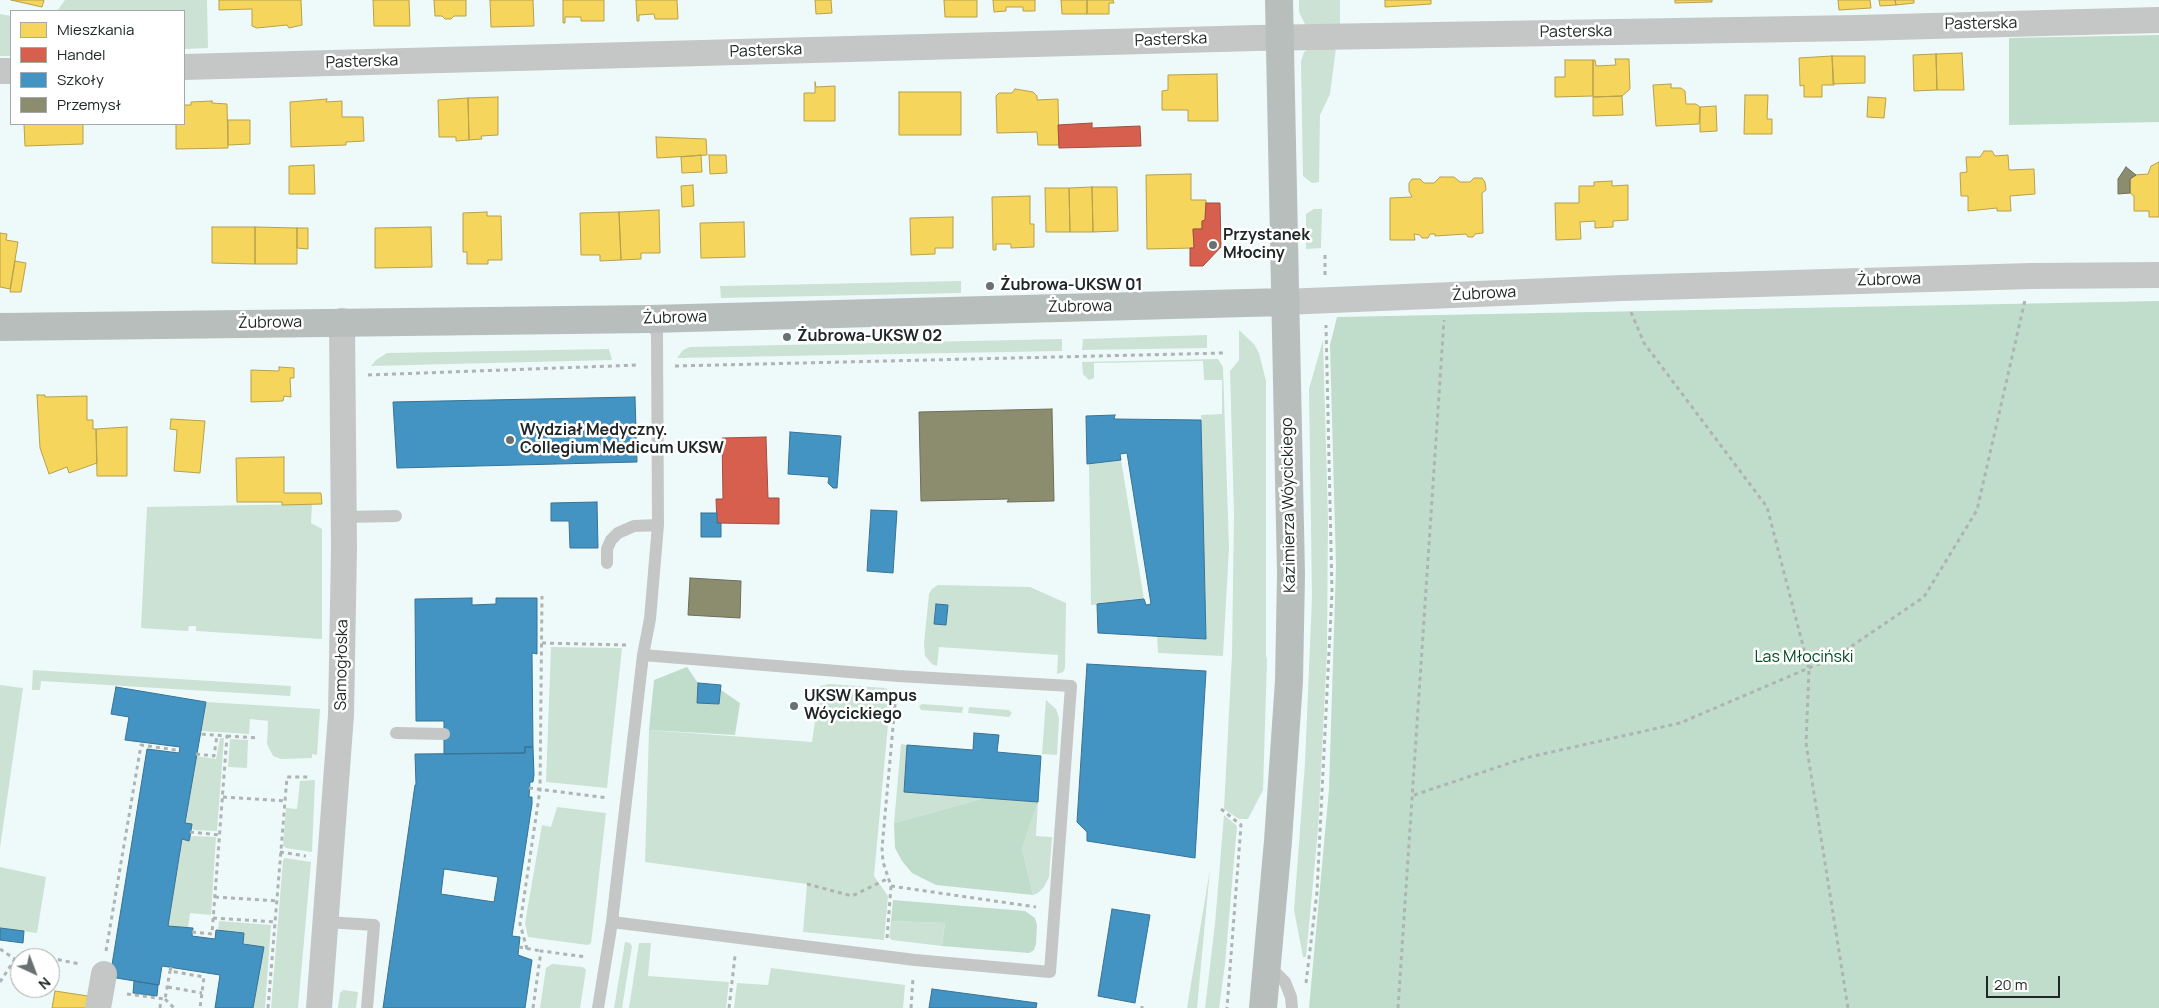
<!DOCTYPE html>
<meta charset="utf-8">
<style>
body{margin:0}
#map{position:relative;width:2159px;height:1008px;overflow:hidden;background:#eefafa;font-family:Manrope,sans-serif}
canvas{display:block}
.legend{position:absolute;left:10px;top:10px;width:175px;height:115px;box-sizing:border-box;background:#fff;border:1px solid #a6a9a9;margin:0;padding:6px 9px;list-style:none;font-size:15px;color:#202727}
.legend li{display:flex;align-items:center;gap:10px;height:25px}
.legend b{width:25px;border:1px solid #a6a9a9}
.north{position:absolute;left:10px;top:948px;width:50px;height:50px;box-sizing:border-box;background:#fff;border:1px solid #a6a9a9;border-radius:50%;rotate:137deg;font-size:14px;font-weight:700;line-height:20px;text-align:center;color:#202727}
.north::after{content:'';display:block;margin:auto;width:18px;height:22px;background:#687171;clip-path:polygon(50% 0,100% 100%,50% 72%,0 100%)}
.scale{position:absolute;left:1986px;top:976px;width:74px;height:22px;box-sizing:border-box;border:2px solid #202727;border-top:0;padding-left:6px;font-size:15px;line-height:18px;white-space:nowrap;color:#202727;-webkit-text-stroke:4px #fff;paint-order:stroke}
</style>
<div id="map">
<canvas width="2159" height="1008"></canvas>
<ul class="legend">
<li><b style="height:14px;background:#f6d55c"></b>Mieszkania</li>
<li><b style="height:14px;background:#d6604d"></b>Handel</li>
<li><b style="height:14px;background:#4393c3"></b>Szkoły</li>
<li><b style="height:14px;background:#8c8c6e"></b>Przemysł</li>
</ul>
<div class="north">N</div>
<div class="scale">20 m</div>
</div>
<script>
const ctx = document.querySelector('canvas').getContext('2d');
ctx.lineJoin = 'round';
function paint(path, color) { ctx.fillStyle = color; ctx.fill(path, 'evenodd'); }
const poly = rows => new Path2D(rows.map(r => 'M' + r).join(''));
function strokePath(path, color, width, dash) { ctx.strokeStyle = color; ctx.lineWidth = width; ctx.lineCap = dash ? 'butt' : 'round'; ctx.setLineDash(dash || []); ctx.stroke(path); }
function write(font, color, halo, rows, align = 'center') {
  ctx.font = font + ' Manrope,sans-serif'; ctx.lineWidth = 5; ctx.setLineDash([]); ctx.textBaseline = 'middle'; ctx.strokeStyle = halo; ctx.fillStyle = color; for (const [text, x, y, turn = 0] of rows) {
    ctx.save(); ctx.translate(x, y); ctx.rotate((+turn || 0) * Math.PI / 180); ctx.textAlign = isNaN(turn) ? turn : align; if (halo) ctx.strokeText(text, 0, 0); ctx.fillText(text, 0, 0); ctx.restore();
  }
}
const green = poly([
 [65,0,207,0,208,48,184,49,184,11,57,11],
 [1299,0,1340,0,1340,27,1305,24,1299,12],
 [0,14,11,16,11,56,0,56],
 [1312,47,1336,48,1330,94,1320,115,1319,182,1312,183,1303,176,1301,61,1304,52],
 [1314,209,1322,209,1321,248,1306,249,1306,214],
 [961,281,961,293,721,298,720,286],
 [1239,330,1254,344,1259,353,1266,381,1266,655,1267,660,1263,790,1248,819,1239,819,1224,809,1232,654,1234,514,1230,371,1239,360],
 [1207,335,1207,348,1082,350,1083,339],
 [1062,339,1062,351,677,358,683,350,690,347],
 [1323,340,1328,519,1327,650,1318,830,1306,957,1303,957,1294,910,1305,763,1312,597,1309,389],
 [609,349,612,360,371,366,376,360,387,353],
 [1218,359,1223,367,1229,547,1223,656,1158,653,1157,636,1206,639,1201,415,1222,414,1222,380,1204,380,1203,361,1094,363,1094,378,1089,380,1083,374,1082,362],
 [1121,460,1144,599,1091,605,1089,464],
 [312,504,311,523,322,529,322,639,196,631,196,626,189,626,188,631,141,628,147,507],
 [938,585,1030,587,1066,603,1065,668,1063,672,1057,674,1058,655,939,647,937,666,932,664,925,656,924,643,929,594,932,589],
 [551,647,622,648,607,788,546,782],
 [33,670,291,686,290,696,41,681,40,690,32,690],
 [829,684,885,688,891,692,874,876,888,896,884,940,803,932,807,884,645,862,649,730,812,742,820,686],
 [0,685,23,688,0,848],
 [1046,700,1056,709,1059,718,1057,755,1042,754],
 [206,702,320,709,317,755,312,754,312,758,281,759,273,756,267,744,268,721,250,719,249,734,201,731],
 [922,704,963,707,962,713,921,710,919,706],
 [969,707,1009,710,1012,713,1009,717,968,713],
 [220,738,224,738,217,831,194,830,191,827,192,824,185,823,196,756,216,759],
 [230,739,248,740,247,768,228,767],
 [901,744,907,745,904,791,985,798,894,823],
 [315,780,312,852,286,848,283,846,286,808,297,809,300,781],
 [1038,802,1036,836,1052,837,1049,877,1044,887,1038,893,1033,895,1022,848],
 [557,807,606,813,595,911,591,943,588,945,528,937,525,923,542,825,551,827],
 [1224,815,1237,826,1225,964,1219,1008,1205,1008,1215,924],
 [194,836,216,837,211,915,190,913,188,928,168,926,182,839,189,841,190,837],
 [285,858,311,862,298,1008,271,1008,283,860],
 [0,867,46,877,37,933,0,928],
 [1210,869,1197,1008,1187,1008],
 [219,921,271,925,265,1008,253,1008,263,948,243,944,244,933,218,931],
 [891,921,945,923,942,946,892,940,889,937],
 [625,942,630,943,632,946,622,1008,614,1008],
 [639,943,651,943,648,976,729,982,726,1008,629,1008],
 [552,964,583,967,586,970,580,1008,540,1008,546,968],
 [771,968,905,985,903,1008,734,1008,737,983,768,985],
 [343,990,358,992,356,1008,338,1008,340,993]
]);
const forest = poly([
 [2159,35,2159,122,2009,125,2009,38],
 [2159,301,2159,1008,1309,1008,1329,789,1336,566,1330,345,1337,317],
 [687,667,698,683,697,703,719,704,721,690,740,703,735,735,649,730,654,680],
 [985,798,1038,802,1022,848,1033,895,936,885,912,873,902,861,895,848,894,823],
 [893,900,1025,911,1035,918,1037,925,1036,944,1034,950,1029,953,942,946,945,923,891,921]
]);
const homes = poly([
 [11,0,44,0,42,7,11,0],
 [219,0,301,0,302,25,289,28,287,25,257,28,252,26,252,9,219,10,219,0],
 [373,0,409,0,410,26,374,26,373,0],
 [434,0,466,0,466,16,454,16,451,19,445,19,442,16,435,16,434,0],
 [490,0,533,0,534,26,491,27,490,0],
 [563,0,604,0,604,21,581,21,581,17,565,17,565,23,563,23,563,0],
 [636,0,677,0,678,19,655,19,654,14,639,15,639,21,637,21,636,0],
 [815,0,831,0,832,13,816,14,815,0],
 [944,0,977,0,977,17,945,17,944,0],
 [993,0,1035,0,1035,11,1023,11,1023,7,1006,7,1006,11,994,12,993,0],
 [1061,0,1087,0,1087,14,1062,14,1061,0],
 [1087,0,1113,0,1114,3,1109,3,1109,14,1087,14,1087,0],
 [1385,0,1431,0,1431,4,1385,7,1385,0],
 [1675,0,1712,0,1712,2,1675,3,1675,0],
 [1838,0,1870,0,1871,8,1839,10,1838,0],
 [1879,0,1895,0,1896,5,1880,6,1879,0],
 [1895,0,1914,0,1914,3,1896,5,1895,0],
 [1962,53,1964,90,1937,90,1936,54,1962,53],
 [1936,54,1937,90,1914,91,1913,55,1936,54],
 [1832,56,1865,56,1865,83,1833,84,1832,56],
 [1832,56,1834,85,1822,85,1822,97,1804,97,1804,85,1800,86,1799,58,1832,56],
 [1615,59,1629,59,1630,89,1622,96,1593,97,1593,60,1595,60,1596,66,1616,65,1615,59],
 [1565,60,1593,60,1593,96,1555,97,1555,77,1565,77,1565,60],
 [1217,74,1218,121,1188,121,1188,110,1162,110,1162,91,1168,90,1168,75,1217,74],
 [815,82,816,87,835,86,835,121,804,121,804,93,815,93,815,82],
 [1671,84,1671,88,1681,88,1685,91,1686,104,1696,104,1700,107,1699,124,1656,126,1653,85,1671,84],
 [1015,89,1033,92,1037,96,1037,100,1058,99,1059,145,1038,145,1037,132,997,133,996,96,999,93,1012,93,1015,89],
 [899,92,961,92,961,135,899,135,899,92],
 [1745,95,1768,95,1767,119,1772,119,1772,134,1744,134,1745,95],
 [1622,96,1623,115,1593,116,1593,97,1622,96],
 [498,97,498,135,481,136,482,139,469,140,468,98,498,97],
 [1868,97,1886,98,1884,118,1867,117,1868,97],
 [468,98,469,140,456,141,456,137,439,137,438,100,468,98],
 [327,99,326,102,342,101,342,117,363,117,364,141,346,142,346,145,291,147,290,102,327,99],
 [212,101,212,103,227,104,228,148,176,149,176,124,184,124,184,105,191,105,191,102,212,101],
 [1716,106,1717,131,1700,132,1700,107,1716,106],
 [228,120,250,120,250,144,228,145,228,120],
 [24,124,83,124,83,144,25,146,24,124],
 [656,137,706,139,707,155,657,158,656,137],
 [1984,151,1992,151,1995,156,2008,155,2009,170,2034,169,2035,194,2010,196,2011,211,1997,211,1997,208,1968,211,1968,196,1961,196,1960,173,1967,172,1966,157,1980,157,1984,151],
 [701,155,702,172,682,173,681,157,701,155],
 [709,155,726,155,727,173,710,174,709,155],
 [2159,162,2159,217,2149,217,2149,211,2134,211,2134,196,2130,193,2130,179,2134,175,2148,174,2151,166,2159,162],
 [314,165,315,194,289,194,289,166,314,165],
 [1191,174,1191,200,1206,200,1205,220,1202,221,1202,229,1193,229,1194,248,1147,249,1146,175,1191,174],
 [1440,177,1454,177,1460,182,1470,182,1474,178,1482,178,1485,182,1486,190,1482,193,1483,233,1475,234,1473,237,1468,237,1466,234,1435,236,1435,234,1430,234,1428,238,1422,238,1420,235,1414,234,1415,240,1390,240,1390,198,1412,197,1409,191,1409,183,1412,179,1420,179,1424,183,1434,183,1440,177],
 [1612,181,1612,186,1628,185,1628,220,1613,221,1613,227,1595,228,1595,221,1580,222,1581,239,1556,240,1555,203,1579,203,1579,186,1594,186,1594,182,1612,181],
 [693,185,694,206,682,207,681,186,693,185],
 [1092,187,1093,232,1070,232,1069,188,1092,187],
 [1092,187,1117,187,1118,231,1093,232,1092,187],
 [1045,188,1069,188,1070,232,1046,232,1045,188],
 [1030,196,1030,224,1034,224,1034,247,1011,248,1011,244,996,244,996,250,993,250,992,197,1030,196],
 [659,210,660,253,641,253,641,259,621,260,619,212,659,210],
 [487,212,487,216,501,216,502,260,488,260,488,264,467,264,467,252,463,252,463,213,487,212],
 [619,212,621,260,600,261,600,255,581,255,580,213,619,212],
 [953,217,953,248,935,248,935,254,911,255,910,218,953,217],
 [744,222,745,257,701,258,700,223,744,222],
 [212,227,255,227,255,264,212,263,212,227],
 [255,227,297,228,297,264,255,264,255,227],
 [431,227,432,267,375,268,375,228,431,227],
 [297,228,308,228,308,249,297,248,297,228],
 [0,233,7,234,6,240,18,242,10,289,0,287,0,233],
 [15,261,26,263,21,292,10,292,15,261],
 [279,367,294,368,294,378,290,378,291,397,284,396,283,401,251,402,251,370,279,371,279,367],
 [37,395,45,395,45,397,87,396,87,420,93,420,93,429,96,429,97,463,69,473,67,467,49,474,40,448,37,395],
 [171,419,205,421,200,473,174,471,177,430,170,429,171,419],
 [127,427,127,476,97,476,96,429,127,427],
 [284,457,284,493,321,493,322,504,282,505,282,502,237,502,236,458,284,457],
 [55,991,88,996,87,1008,52,1008,55,991]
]);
const shops = poly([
 [1092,123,1092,128,1140,126,1141,146,1059,148,1058,125,1092,123],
 [1206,203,1220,203,1221,247,1203,266,1190,266,1190,248,1194,248,1193,229,1202,229,1202,221,1205,220,1206,203],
 [766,437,768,498,779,498,779,524,717,523,716,499,723,499,722,438,766,437]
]);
const schools = poly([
 [635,397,637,462,397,468,393,402,635,397],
 [1115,415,1114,419,1201,420,1206,639,1098,633,1097,604,1144,599,1146,605,1151,604,1127,453,1120,454,1121,460,1087,464,1086,416,1115,415],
 [790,432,841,436,837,488,833,488,828,483,829,477,788,474,790,432],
 [597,502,598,548,570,548,569,521,551,521,551,503,597,502],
 [871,510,897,511,893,573,867,571,871,510],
 [701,513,717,513,717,523,721,523,721,537,701,537,701,513],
 [472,598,472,605,496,604,496,598,537,598,537,654,532,653,533,747,525,747,525,753,444,754,444,721,416,721,415,599,472,598],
 [936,604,948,605,946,625,934,624,936,604],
 [1087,664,1206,671,1195,858,1087,841,1087,832,1077,822,1087,664],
 [698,683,721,685,719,704,697,703,698,683],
 [116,687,206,702,185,823,192,824,190,837,189,841,182,839,168,926,193,928,192,936,215,939,216,930,244,933,243,944,264,947,253,1008,215,1008,220,975,162,966,159,985,110,977,147,749,179,753,180,747,125,740,129,717,111,714,116,687],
 [974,733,999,735,997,752,1041,756,1038,802,904,792,907,745,973,750,974,733],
 [525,747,533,747,534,775,533,782,530,782,529,797,532,797,532,804,512,936,520,937,518,955,532,960,525,1008,383,1008,415,785,416,785,415,754,525,753,525,747],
 [444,869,498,877,494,902,441,894,444,869],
 [1112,909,1150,915,1135,1003,1098,996,1112,909],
 [0,928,24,931,23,943,0,940,0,928],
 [134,981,158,985,157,996,133,993,134,981],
 [932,989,1037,1003,1036,1008,929,1008,932,989]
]);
const industry = poly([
 [2126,167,2136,175,2130,179,2130,193,2118,194,2118,179,2126,167],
 [1052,409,1054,501,1007,502,1009,499,921,501,919,412,1052,409],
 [690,578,741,581,740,618,688,615,690,578]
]);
const path = poly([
 [1325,255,1325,276],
 [1631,312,1644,343,1767,507,1809,669,1806,743,1848,1008],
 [675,366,1224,353],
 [368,375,639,365],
 [542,643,627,645],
 [227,736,258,738],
 [196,754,214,756,217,735],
 [529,788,608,798],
 [1414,795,1525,758,1680,723,1837,656,1924,597,1977,510,2025,300],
 [223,797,285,801],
 [1221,809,1241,825,1227,1008],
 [190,832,220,835],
 [280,852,306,856],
 [807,884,852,896,889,878],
 [891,886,1036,907],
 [215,897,277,901],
 [213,918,275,922],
 [192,932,212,934,227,736,200,734],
 [887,938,891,886,883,862,882,848,896,694],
 [519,947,541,951],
 [0,949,15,959],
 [527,949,520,924,540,790,542,596],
 [106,951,141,745,176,750,176,752],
 [32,958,47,958],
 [50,958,80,964],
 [171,967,170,971,204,977,200,1008],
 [0,982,15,959,20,959],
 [1306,983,1317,892,1332,592,1326,325],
 [168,987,202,993],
 [127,994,165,999,170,971],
 [165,999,174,1008],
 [160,1008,161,999],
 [268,1008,287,777,311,777],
 [533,1008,541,951,587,957],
 [729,1008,735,956],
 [911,1008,913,978],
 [1142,1008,1142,1006],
 [1398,1008,1444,320]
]);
const lane = poly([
 [343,517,396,516],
 [607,563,607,549,611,540,618,533,634,526,658,525],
 [396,733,444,734],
 [326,922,374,925,367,1008],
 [612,922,915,960,1050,972,1071,686,898,676,643,655],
 [1268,965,1285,982,1291,997,1292,1008],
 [598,1008,612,922,643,655,650,619,658,525,657,334,650,319]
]);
const street = poly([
 [184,67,1256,38,1857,28,2159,20],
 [0,71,11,71],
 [1284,302,1622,288,2031,276,2159,275],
 [98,1008,104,974],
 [319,1008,341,715,344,548,342,321]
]);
const secondary = poly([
 [0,327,650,319,1284,302],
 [1263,1008,1278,841,1289,681,1291,574,1279,0]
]);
const markers = [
 [1213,245,5,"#687171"],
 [990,286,5,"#687171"],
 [787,337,5,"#687171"],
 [510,440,5,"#687171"],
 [794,706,5,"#687171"]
];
const streetNames = [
 ["Pasterska",1981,24,-1],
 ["Pasterska",1576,32,-1],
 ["Pasterska",1171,40,-2],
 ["Pasterska",766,51,-2],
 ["Pasterska",362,62,-2],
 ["Żubrowa",1889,280,-2],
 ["Żubrowa",1484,294,-3],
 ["Żubrowa",1080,307,-1],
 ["Żubrowa",675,318,-2],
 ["Żubrowa",270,323,-1],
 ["Kazimierza Wóycickiego",1289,505,-91],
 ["Samogłoska",342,665,-89]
];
const poiNames = [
 ["Przystanek",1223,236],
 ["Młociny",1223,254],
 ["Żubrowa-UKSW 01",1000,286],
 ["Żubrowa-UKSW 02",797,337],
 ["Wydział Medyczny.",520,431],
 ["Collegium Medicum UKSW",520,449],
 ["UKSW Kampus",804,697],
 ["Wóycickiego",804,715]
];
const parkNames = [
 ["Las Młociński",1804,658]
];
paint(green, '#cce2d5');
paint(forest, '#bfddca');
paint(homes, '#f6d55c');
strokePath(homes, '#b6a14c', 1);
paint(shops, '#d6604d');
strokePath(shops, '#9f4f42', 1);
paint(schools, '#4393c3');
strokePath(schools, '#387394', 1);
paint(industry, '#8c8c6e');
strokePath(industry, '#6c6e59', 1);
strokePath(path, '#afb4b3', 3, [4, 4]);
strokePath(lane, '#c4c7c6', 12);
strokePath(street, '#c4c7c6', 26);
strokePath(secondary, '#b8bebc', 28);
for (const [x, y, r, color] of markers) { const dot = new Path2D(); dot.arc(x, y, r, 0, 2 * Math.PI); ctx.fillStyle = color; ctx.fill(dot); strokePath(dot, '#fff', 2); }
write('16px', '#202727', '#fff', streetNames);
write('bold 16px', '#202727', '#fff', poiNames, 'left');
write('16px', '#004a20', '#fff', parkNames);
</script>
